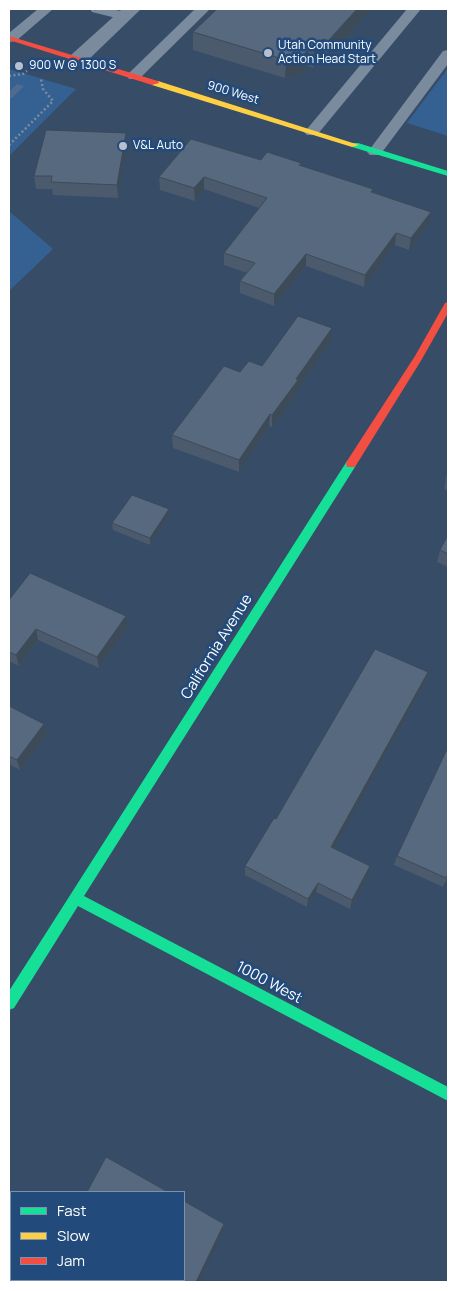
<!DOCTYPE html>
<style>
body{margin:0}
#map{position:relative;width:457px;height:1291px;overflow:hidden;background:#364c67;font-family:Manrope,sans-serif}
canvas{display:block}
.frame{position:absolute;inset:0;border:10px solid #fff;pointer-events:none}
.legend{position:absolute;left:10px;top:1191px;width:175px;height:90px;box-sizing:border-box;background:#224a7b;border:1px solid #7a92b0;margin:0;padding:6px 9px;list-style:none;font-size:15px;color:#fff}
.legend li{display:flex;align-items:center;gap:10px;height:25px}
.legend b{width:25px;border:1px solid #7a92b0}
</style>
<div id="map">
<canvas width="457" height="1291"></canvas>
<div class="frame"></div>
<ul class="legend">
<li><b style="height:6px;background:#16e098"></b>Fast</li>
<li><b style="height:6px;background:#ffcf43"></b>Slow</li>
<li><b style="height:6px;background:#f24e42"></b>Jam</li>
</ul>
</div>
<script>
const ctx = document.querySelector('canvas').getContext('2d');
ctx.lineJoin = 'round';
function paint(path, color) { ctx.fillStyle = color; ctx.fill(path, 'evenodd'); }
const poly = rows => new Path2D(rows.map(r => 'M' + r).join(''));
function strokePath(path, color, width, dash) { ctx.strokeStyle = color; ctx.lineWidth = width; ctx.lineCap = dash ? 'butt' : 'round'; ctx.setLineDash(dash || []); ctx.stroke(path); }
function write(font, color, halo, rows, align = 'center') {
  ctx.font = font + ' Manrope,sans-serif'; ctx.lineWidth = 5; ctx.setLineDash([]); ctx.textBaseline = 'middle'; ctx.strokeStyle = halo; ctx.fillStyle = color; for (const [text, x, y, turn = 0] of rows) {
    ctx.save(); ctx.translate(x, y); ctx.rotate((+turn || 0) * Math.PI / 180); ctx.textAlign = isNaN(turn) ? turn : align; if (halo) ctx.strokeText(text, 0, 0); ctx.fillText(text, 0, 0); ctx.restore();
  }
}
const green = poly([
 [448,68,448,136,407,123],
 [9,69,76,89,9,156],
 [9,211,53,249,9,291]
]);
const stream = poly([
 [17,84,24,86,12,98,9,98,9,92,17,84]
]);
const path = poly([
 [9,76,23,74,27,71],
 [9,145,53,101,43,89,41,79]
]);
const lane = poly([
 [38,9,53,9,16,41,9,42,9,33,38,9],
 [90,9,112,9,129,13,131,16,124,20,92,12,90,9],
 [195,9,210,9,139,79,129,79,127,76,129,73,195,9],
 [407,9,421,9,317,135,307,135,304,132,307,129,407,9],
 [448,50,448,64,380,155,370,155,367,152,370,149,443,51,448,50]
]);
const street = poly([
 [122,9,141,9,85,63,78,65,71,63,69,59,71,55,122,9]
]);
const fast = poly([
 [352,143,358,143,448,171,448,176,352,147,352,143],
 [351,460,355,461,356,464,355,467,84,896,448,1087,448,1101,78,906,14,1008,9,1010,9,991,347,461,351,460]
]);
const slow = poly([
 [152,81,158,81,359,145,352,147,152,85,152,81]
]);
const jam = poly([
 [9,36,158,81,159,83,152,85,9,40,9,36],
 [448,302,448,313,422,359,355,467,347,467,346,464,347,461,415,356,445,303,448,302]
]);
const wall = poly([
 [371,9,327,59,322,57,313,68,308,66,300,75,285,78,193,50,193,32],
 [126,133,127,146,118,198,53,195,52,189,36,189,34,176],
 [261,160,301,163,301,166,373,192,431,212,429,224,409,250,395,245,364,287,306,266,274,306,240,293,240,281,247,273,224,265,224,253,259,208,204,189,195,201,160,190,159,177],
 [331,341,298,389,297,393,272,427,269,426,239,472,173,448,172,435,240,372,262,366],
 [448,474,448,491,444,489,446,477],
 [169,516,150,545,113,530,112,523],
 [448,535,448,567,437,562,440,550],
 [9,600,127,628,99,668,38,640,19,666,9,661],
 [428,672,425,683,334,848,370,866,368,875,350,909,316,892,307,907,245,875,245,866,276,819],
 [9,706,44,724,47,734,20,770,9,764],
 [397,856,448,876,443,887,394,865]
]);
const shadedWall = poly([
 [357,9,371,9,327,59,328,41],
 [323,39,322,57,313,68,314,50],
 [309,49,308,66,300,75,285,78,286,60],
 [126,133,127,146,118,198,117,185],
 [204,177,204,189,195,201,194,188],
 [431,212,429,224,409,250,411,238],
 [396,233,395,245,364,287,365,275],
 [306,254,306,266,274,306,274,294],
 [332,328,331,341,298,389,297,393,272,427,272,415,296,379],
 [270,414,269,426,239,472,239,460],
 [169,509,169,516,150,545,150,538],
 [126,616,127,628,99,668,97,657],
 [36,629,38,640,19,666,16,655],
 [428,672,425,683,330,856,331,847],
 [44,724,47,734,20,770,17,760],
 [370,866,368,875,350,909,352,900],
 [318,883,316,892,307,907,308,899],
 [224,1224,224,1229,199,1282,196,1282]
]);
const building = poly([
 [217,9,357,9,328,41,323,39,314,50,309,49,301,57,286,60,193,32,217,9],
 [46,130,126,133,117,185,51,182,52,176,34,176,46,130],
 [191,139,261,160,267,152,301,163,299,165,373,189,371,192,431,212,411,238,396,233,365,275,306,254,274,294,240,281,255,263,224,253,267,198,204,177,194,188,159,177,191,139],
 [298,316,332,328,296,379,298,380,272,415,270,414,239,460,172,435,224,366,240,372,249,361,262,366,298,316],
 [132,495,169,509,150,538,112,523,132,495],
 [448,535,448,554,440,550,448,535],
 [30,573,126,616,97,657,36,629,16,655,9,652,9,600,30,573],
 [375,649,428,672,331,847,370,866,352,900,318,883,308,899,245,866,274,818,276,819,375,649],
 [9,706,44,724,17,760,9,756,9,706],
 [448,747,448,874,446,878,397,856,448,747],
 [106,1157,168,1192,87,1192,106,1157],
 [184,1201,224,1224,196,1282,59,1282,58,1281,59,1280,184,1280,184,1201]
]);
const markers = [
 [268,53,5,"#b9c0ca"],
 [19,66,5,"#b9c0ca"],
 [123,146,5,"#b9c0ca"]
];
const farPoinames = [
 ["Utah Community",278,46],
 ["Action Head Start",278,60],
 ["900 W @ 1300 S",29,66],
 ["V&L Auto",133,146]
];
const farStreetnames = [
 ["900 West",233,93,17]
];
const streetNames = [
 ["California Avenue",217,647,-58],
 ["1000 West",269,983,28]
];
paint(green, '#356192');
paint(stream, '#4f6c90');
strokePath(path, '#7a8b9e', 2.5, [2, 2.5]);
paint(lane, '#7a8b9e');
paint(street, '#7a8b9e');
paint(fast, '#16e098');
paint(slow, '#ffcf43');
paint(jam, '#f24e42');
paint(wall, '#4b5a6c');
paint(shadedWall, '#3d4a58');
paint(building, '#57697e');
strokePath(building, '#3d4a58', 1);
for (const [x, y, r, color] of markers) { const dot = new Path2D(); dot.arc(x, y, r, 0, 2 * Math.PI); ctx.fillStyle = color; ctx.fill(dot); strokePath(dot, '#224a7b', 2); }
write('12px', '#fff', '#224a7b', farPoinames, 'left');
write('12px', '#fff', '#224a7b', farStreetnames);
write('15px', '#fff', '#224a7b', streetNames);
</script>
